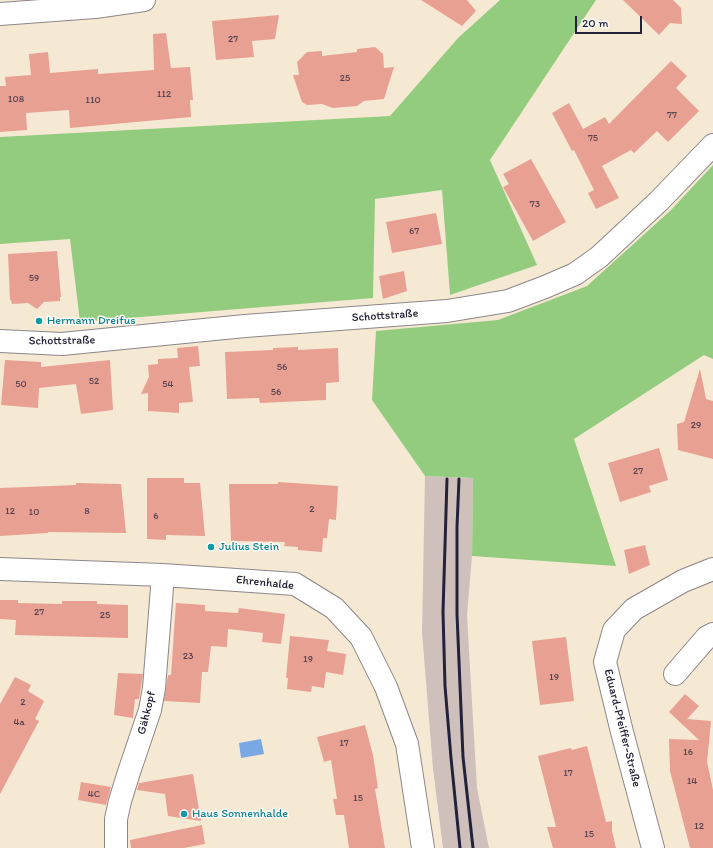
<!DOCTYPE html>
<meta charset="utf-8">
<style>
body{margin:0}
#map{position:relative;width:713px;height:848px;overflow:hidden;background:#f6e9d4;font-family:Itim,sans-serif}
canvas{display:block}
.scale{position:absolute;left:575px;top:16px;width:67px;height:18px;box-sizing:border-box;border:2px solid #22223b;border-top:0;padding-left:5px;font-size:12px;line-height:14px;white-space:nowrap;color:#22223b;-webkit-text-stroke:3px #fdfcf7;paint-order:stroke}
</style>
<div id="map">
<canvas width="713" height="848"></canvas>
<div class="scale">20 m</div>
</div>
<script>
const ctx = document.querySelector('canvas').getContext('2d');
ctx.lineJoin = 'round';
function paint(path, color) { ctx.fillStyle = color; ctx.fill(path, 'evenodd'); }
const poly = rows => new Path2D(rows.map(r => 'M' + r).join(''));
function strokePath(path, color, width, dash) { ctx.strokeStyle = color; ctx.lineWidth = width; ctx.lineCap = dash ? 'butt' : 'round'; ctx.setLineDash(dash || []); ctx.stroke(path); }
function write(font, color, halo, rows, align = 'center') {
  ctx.font = font + ' Itim,sans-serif'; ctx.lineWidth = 3; ctx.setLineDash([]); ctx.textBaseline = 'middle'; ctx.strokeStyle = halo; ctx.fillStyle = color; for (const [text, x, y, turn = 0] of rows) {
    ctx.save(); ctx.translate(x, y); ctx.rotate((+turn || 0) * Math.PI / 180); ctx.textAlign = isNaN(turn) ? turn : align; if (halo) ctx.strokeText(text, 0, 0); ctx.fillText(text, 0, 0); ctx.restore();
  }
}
const industrial = poly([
 [425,476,473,478,472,556,467,615,477,788,489,848,443,848,433,769,422,632]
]);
const green = poly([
 [500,0,596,0,490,160,537,265,450,295,442,190,375,199,373,298,80,322,70,239,0,244,0,137,390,116,458,38],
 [713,165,713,359,704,355,574,439,616,566,472,556,473,478,425,476,372,400,376,331,498,320,587,286,671,210]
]);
const water = poly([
 [261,739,264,754,241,758,239,743]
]);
const building = poly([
 [421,0,467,0,476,11,462,26],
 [623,0,673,0,681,8,682,24,670,23,659,35],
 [279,15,275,39,252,41,254,57,216,60,212,21],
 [166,33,171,68,190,67,193,100,190,100,191,117,70,128,69,110,26,113,27,130,0,132,0,86,6,86,5,77,31,75,29,54,48,52,50,73,98,69,98,74,154,70,153,34],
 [375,47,383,54,384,68,394,67,384,99,364,101,357,106,333,108,322,104,307,105,302,102,293,75,299,75,297,62,307,52,322,51,322,56,357,52,357,49],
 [671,61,687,76,676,88,699,111,668,142,657,131,634,153,631,150,602,166,619,198,596,209,588,193,594,190,574,150,572,151,552,113,569,103,583,129,605,117,609,124],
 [531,159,566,222,533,241,503,187,509,184,503,174],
 [436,213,442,244,392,253,386,222],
 [57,251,61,297,60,297,60,301,44,302,37,309,28,303,12,304,11,300,10,300,8,254],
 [404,271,407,291,383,299,379,276],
 [198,346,200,366,189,367,193,402,179,403,179,413,148,411,148,393,141,394,149,377,148,365,158,364,158,359,178,358,177,348],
 [298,347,298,350,338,348,339,382,326,383,326,400,260,403,259,398,227,399,225,352,273,350,273,348],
 [5,360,41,362,41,367,110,360,113,410,81,414,76,384,39,388,38,408,1,405],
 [700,369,706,399,713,401,713,459,678,450,677,424,684,422],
 [659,448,668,480,649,486,651,492,620,502,608,463],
 [147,478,184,478,184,483,200,483,205,536,166,535,166,540,147,539],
 [278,482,338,486,336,520,329,519,327,538,323,538,322,552,298,550,298,547,284,546,285,542,231,541,229,484,278,484],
 [76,483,121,484,126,533,48,532,48,533,0,536,0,488,76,485],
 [645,545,650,565,629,574,624,550],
 [0,600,18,600,18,603,62,604,62,601,97,601,97,604,128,605,128,638,15,635,16,620,0,619],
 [176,603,205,605,205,611,238,613,239,608,285,614,281,644,262,642,263,633,228,629,227,647,211,646,208,672,202,672,200,703,164,701,168,675,171,675],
 [290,636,329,640,327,651,346,654,343,675,326,672,324,688,312,686,311,692,287,689,288,678,286,678],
 [566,637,574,701,540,705,532,641],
 [118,673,143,674,139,699,135,699,133,718,114,715],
 [15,677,31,685,28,691,44,701,35,719,39,721,0,794,0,704],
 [685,694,699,706,687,719,711,721,707,762,713,790,713,848,690,848,670,771,669,739,699,740,669,712],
 [365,725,373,755,378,788,375,789,385,848,349,848,344,815,336,815,333,799,337,799,331,760,324,762,317,737],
 [587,746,606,822,612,821,612,831,616,848,553,848,547,827,556,827,538,756,571,748,572,750],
 [193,774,201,821,168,816,165,794,137,790,139,783],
 [81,782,111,787,106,805,78,800],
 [202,825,205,844,184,848,131,848,130,840]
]);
const minor = poly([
 [0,14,95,7,144,0],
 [0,341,62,344,245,326,447,311,508,301,545,287,575,274,599,257,659,201,713,145],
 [0,569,163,575,295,584,334,608,361,637,386,687,407,744,423,848],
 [675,674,707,637,713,634],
 [116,848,116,819,120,801,129,772,150,710,154,688,163,575],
 [653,848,622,732,605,662,614,630,634,609,683,581,713,569]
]);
const rail = poly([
 [447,479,443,612,445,686,451,758,460,848],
 [459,479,457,527,457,614,463,757,473,848]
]);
const markers = [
 [39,321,4,"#0f9aa8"],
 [211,547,4,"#0f9aa8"],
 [184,814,4,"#0f9aa8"]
];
const numberNames = [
 ["27",233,39],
 ["25",345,78],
 ["112",164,94],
 ["108",16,99],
 ["110",93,100],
 ["77",672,115],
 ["75",593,138],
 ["73",535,204],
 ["67",414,231],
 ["59",34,278],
 ["56",282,367],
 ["52",94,381],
 ["50",21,384],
 ["54",168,384],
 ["56",276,392],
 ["29",696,425],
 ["27",638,471],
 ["2",312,509],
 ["12",10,511],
 ["8",87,511],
 ["10",34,512],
 ["6",156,516],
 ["27",39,612],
 ["25",105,615],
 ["23",188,656],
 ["19",308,659],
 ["19",554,677],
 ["2",23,702],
 ["4a",19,722],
 ["17",344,743],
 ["16",688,752],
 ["17",568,773],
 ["14",692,781],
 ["4C",94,794],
 ["15",358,798],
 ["12",699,826],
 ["15",589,834]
];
const streetNames = [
 ["Schottstraße",385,316,-4],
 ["Schottstraße",62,341,-1],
 ["Ehrenhalde",265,583,6],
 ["Gähkopf",147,713,-76],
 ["Eduard-Pfeiffer-Straße",622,728,76]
];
const cultureNames = [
 ["Hermann Dreifus",47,321],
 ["Julius Stein",219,547],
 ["Haus Sonnenhalde",192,814]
];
paint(industrial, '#cfc0bb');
paint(green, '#93cc7f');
paint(water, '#79a9e3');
paint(building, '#e8a092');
strokePath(minor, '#8c8688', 24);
strokePath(minor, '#fff', 22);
strokePath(rail, '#22223b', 3);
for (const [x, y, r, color] of markers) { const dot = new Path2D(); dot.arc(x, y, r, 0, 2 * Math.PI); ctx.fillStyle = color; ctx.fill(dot); strokePath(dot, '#fdfcf7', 1.5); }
write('10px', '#544251', null, numberNames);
write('12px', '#22223b', '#fdfcf7', streetNames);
write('12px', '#0d838f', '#fdfcf7', cultureNames, 'left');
</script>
